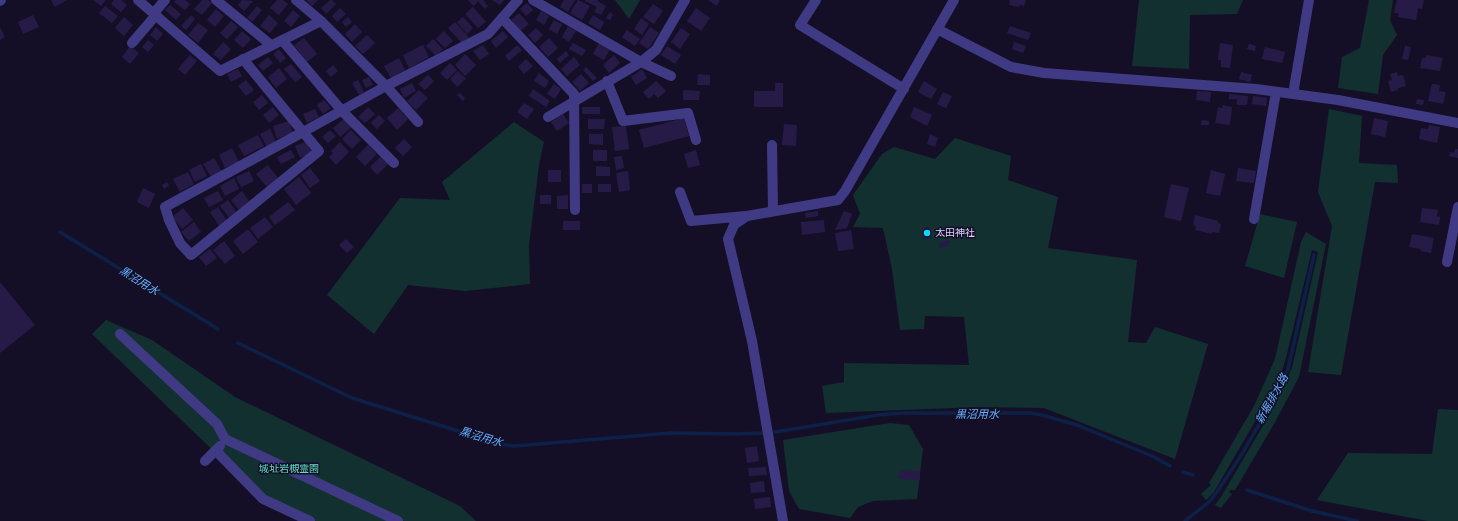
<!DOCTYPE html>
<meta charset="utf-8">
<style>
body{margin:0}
canvas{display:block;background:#140f26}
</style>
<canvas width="1458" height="521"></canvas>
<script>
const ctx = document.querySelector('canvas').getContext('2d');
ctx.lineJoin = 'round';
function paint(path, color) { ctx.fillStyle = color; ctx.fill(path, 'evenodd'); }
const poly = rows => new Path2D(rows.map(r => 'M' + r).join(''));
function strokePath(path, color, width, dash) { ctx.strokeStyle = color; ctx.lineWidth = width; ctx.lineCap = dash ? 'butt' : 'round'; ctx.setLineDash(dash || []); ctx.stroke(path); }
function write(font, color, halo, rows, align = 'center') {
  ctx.font = font + ' Lato,"Noto Sans JP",sans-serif'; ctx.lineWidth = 3; ctx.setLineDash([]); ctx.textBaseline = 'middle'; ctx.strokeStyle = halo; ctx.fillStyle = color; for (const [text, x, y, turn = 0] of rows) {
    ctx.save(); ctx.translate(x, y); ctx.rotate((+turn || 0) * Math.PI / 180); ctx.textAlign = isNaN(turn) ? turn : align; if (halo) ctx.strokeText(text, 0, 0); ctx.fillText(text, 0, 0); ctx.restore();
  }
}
const green = poly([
 [615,0,640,0,629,19],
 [1139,0,1243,0,1237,14,1190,15,1189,69,1132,66],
 [1369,0,1393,0,1390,20,1397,35,1383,55,1378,94,1338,88,1342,57,1360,48],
 [1329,109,1362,116,1359,163,1397,165,1398,183,1375,182,1341,375,1308,372,1332,226,1318,192],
 [514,122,544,142,539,165,529,245,530,284,465,291,408,285,374,334,327,295,400,198,450,200,442,182],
 [955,138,1011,156,1008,180,1058,197,1048,248,1137,260,1128,342,1146,343,1155,327,1208,344,1175,459,1044,408,978,407,826,413,822,386,844,382,844,363,969,365,964,317,925,316,924,329,900,330,892,269,883,228,853,227,860,214,853,195,882,154,894,147,935,159],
 [1260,214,1297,222,1284,278,1245,266],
 [1306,232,1326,244,1299,377,1274,424,1235,490,1230,490,1229,492,1232,494,1221,508,1215,505,1221,497,1271,412,1292,368,1318,252,1312,250,1286,358,1279,380,1214,492,1206,500,1201,494,1211,485,1209,483,1254,406,1275,359,1301,242],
 [106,320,152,340,235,397,460,506,476,521,303,521,263,502,225,462,92,334],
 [1438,409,1458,410,1458,521,1428,521,1317,500,1348,453,1432,454],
 [890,423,909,425,923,449,917,499,873,501,858,507,850,518,799,509,789,491,783,440]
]);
const stream = poly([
 [60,232,218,329],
 [238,343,352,398,500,444,514,446,671,433,737,434,764,433],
 [775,432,878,415,902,413,1030,413,1042,415,1077,425,1152,456,1170,466],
 [1183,472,1193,475],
 [1247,490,1312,511,1357,521],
 [1185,521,1209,502,1217,492,1242,454,1276,395,1288,369,1314,255]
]);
const building = poly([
 [51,0,67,0,55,7],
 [93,0,106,0,101,6],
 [114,0,121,0,127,5,121,12,111,4],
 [176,0,185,0,190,4,185,10,174,2],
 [202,0,208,0,212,3,202,15,194,9],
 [242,0,253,1,244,11,238,5],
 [277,0,283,0,288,4,279,15,270,8],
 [306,0,318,0,312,6],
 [330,0,332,0,336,4,326,14,321,8],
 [468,0,483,0,488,6,485,9,478,1,474,6],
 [492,0,504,0,500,5],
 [564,0,575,0,568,12,560,7],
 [578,0,590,6,582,20,570,13],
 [585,0,598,0,597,1,606,6,601,15,594,12,597,7,585,1],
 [708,0,720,0,717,6],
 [1010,0,1026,0,1024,6,1020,5,1019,7,1009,5],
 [1397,0,1424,0,1422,9,1418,8,1416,20,1398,17,1399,13,1394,13],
 [527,3,533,10,526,16,520,9],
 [653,4,663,11,654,24,643,17],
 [170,5,181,14,176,20,165,10],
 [105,6,118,16,112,23,99,13],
 [257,6,262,10,252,22,247,18],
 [473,7,486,22,478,28,465,14],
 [340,8,346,14,337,22,332,16],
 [696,8,710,18,701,31,687,21],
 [216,9,224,16,215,27,207,20],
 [293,10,300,16,291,27,284,21],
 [541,11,549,16,544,25,536,20],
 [610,12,613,15,610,20,606,18],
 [519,13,529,24,520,31,511,20],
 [33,15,39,27,23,34,18,22],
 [191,15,195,19,186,30,181,26],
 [269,15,278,23,270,33,260,26],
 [593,15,604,22,600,30,588,23],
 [124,17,133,25,124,36,115,28],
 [348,17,352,22,346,27,342,22],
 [463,17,473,28,467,34,457,22],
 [641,18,649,24,642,35,634,29],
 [554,20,562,24,557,34,549,29],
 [231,21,238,27,227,39,220,33],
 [455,22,469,37,462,43,448,28],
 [198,23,208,30,198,43,188,35],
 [355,24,362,32,352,42,345,34],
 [568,26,576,31,569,42,562,37],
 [1010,26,1031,33,1028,40,1007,33],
 [0,27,5,37,0,40],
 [156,27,163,34,157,41,150,35],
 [650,27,659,33,648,49,639,43],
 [536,28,543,35,535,43,528,35],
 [681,28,690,34,680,49,671,42],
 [627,30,640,39,635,46,622,37],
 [242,31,251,39,243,48,234,40],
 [444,31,453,41,445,48,436,39],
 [503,31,508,37,496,48,491,41],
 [367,35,375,43,363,54,355,46],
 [304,38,317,54,307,62,294,45],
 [549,38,558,48,548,57,539,47],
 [433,39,443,49,436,56,426,46],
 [148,40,154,45,148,52,142,47],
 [223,42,231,49,221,60,213,54],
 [1014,42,1026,46,1023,53,1012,49],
 [573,43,586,50,582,56,569,49],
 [599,43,610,49,604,60,593,54],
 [1220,43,1233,45,1230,68,1221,67,1221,60,1218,60],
 [1249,44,1256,46,1255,51,1247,49],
 [423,45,429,57,409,68,403,55],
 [483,45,489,54,480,60,473,51],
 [517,45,522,50,509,61,505,56],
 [130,46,139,53,130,64,122,57],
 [667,46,681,55,675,64,661,55],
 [1405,46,1411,47,1408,60,1402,59],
 [1265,47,1285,52,1282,63,1262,59],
 [279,49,286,58,280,63,273,54],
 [566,51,569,55,560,63,557,59],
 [465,54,476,65,465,76,455,65],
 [190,55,197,61,185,75,178,69],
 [614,55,620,63,609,73,603,65],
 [1426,55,1443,58,1440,71,1420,68,1422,58,1426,58],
 [268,57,273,63,263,71,258,65],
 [574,57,580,65,567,76,561,69],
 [399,58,405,70,391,78,384,66],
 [526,59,533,66,524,74,518,67],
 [450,63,457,70,447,80,440,73],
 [291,64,302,77,295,82,284,69],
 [333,65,338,71,331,77,326,71],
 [586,67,597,78,593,81,583,70],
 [279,68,287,79,276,88,268,77],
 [238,69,242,76,231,82,227,74],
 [642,69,647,78,636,85,631,77],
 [458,71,466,79,457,87,450,79],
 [1241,72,1252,75,1250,82,1239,79],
 [1397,72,1398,76,1403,75,1406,86,1398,88,1398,90,1391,92,1388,81,1392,80,1390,74],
 [539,73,549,81,545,88,534,81],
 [581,74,589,83,580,91,572,82],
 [698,74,710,75,710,85,697,85],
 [428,75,434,81,425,90,418,84],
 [369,77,373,85,366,88,362,80],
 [246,80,254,90,246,96,238,86],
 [358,80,364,92,359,95,352,83],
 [656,81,666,91,658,98,654,94,649,99,643,92],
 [924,81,937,89,931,99,918,92],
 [412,83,416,91,404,98,400,89],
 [775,83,783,83,783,107,754,107,754,91,775,91],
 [554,84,561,89,555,99,547,94],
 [1432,84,1440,85,1439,91,1446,92,1443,104,1428,101],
 [533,89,550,101,546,107,529,96],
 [419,90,428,98,416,110,407,101],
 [683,90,700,91,699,100,683,100],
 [1197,91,1211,92,1210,102,1196,100],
 [943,92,952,96,946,108,937,104],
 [460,93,465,98,463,101,457,95],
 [1229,94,1248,96,1247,105,1237,105,1237,99,1229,99],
 [262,95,268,103,259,110,253,102],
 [1253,96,1267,98,1266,106,1252,104],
 [1417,99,1424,100,1423,105,1416,104],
 [324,100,331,108,323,114,317,105],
 [524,103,534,109,527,119,517,112],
 [1223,105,1232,107,1230,125,1215,123,1218,107,1222,108],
 [273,107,279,115,269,123,263,115],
 [368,107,375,114,365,123,358,117],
 [582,107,600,107,600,114,582,114],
 [914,107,932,115,927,126,910,117],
 [398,108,408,119,397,130,387,118],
 [315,109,319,117,307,123,303,114],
 [563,114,569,123,557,131,551,122],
 [379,115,385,121,377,129,371,123],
 [345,118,352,127,340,137,333,128],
 [684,118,689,136,644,148,639,130],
 [1374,118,1388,121,1385,137,1371,134],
 [588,119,605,119,604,129,588,129],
 [1202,120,1209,121,1209,125,1201,125],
 [289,121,293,133,277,139,273,126],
 [784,124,797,125,796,146,782,145],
 [1429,125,1440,127,1437,143,1419,139,1421,128,1428,129],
 [626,126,629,149,615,151,612,127],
 [270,129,276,142,267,147,260,134],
 [330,130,336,136,328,143,322,137],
 [351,130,361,140,352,149,342,139],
 [589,134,603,134,603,145,589,144],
 [930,134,938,138,935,147,927,144],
 [258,135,264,146,244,156,238,145],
 [404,139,412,147,403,156,395,148],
 [307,141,312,153,300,158,295,146],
 [340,142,349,152,336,165,329,157,333,153,331,151],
 [368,145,377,154,365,166,356,157],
 [232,148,239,162,225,168,219,155],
 [1455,149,1458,149,1458,158,1449,156,1450,152,1454,153],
 [291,150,295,157,281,164,277,157],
 [593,150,607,150,607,161,593,161],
 [696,150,700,165,688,168,684,154],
 [381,156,388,164,377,175,370,167],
 [622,156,624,168,616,170,614,157],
 [214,158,222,172,212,178,203,164],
 [201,164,207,176,195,182,189,170],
 [268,165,278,178,267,187,256,174],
 [596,166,610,167,610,176,596,176],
 [310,168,320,181,310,188,301,175],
 [1238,168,1256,171,1254,183,1236,181],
 [548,170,561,170,561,182,548,182],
 [1211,170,1225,174,1220,196,1206,193],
 [249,171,254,181,241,187,236,177],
 [628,171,630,190,619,192,616,173],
 [188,172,194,184,180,192,173,179],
 [299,177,311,193,296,205,284,189],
 [234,178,239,189,225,196,220,186],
 [167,182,169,186,164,189,162,185],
 [582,184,592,184,592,193,582,193],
 [598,184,611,184,611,192,598,192],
 [1171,184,1189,188,1181,221,1164,217],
 [143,188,155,194,149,208,137,202],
 [218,191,223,200,209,207,204,198],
 [242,191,249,201,239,210,231,200],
 [540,195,551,195,551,204,540,204],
 [568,195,568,209,557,209,557,196],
 [228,200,238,214,231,220,220,206],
 [288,202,295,210,275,225,269,217],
 [218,207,227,221,219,226,210,212],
 [183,208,193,220,182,229,172,217],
 [1422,208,1438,210,1437,216,1440,217,1439,225,1420,222],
 [818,211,818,216,806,218,805,213],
 [844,211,852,214,847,228,835,230],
 [1195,215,1218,221,1218,223,1221,224,1219,233,1212,232,1212,234,1195,230,1196,226,1193,225],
 [265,217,273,227,258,239,250,228],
 [824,220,825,232,802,235,801,222],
 [563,221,580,221,580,230,563,230],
 [194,222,201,232,189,241,181,232],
 [930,227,932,238,923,239,922,228],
 [248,229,258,242,243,254,233,241],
 [851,230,854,249,838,251,835,233],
 [1412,234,1434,238,1431,253,1420,251,1421,249,1409,247],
 [346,239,354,247,347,253,339,245],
 [949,240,950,246,939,248,938,243],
 [224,241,235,256,225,264,213,250],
 [210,249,217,258,206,266,199,257],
 [0,282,35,325,0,353],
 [757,446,759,461,747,463,745,448],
 [766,467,767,475,749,476,748,468],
 [900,470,920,471,920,480,899,479],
 [764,481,765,492,751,493,750,483],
 [770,497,771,507,755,509,754,499]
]);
const minor = poly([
 [138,0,220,71,321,21],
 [216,0,271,45],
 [296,0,321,21,386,86,418,122],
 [533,0,641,62,671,76],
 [816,0,800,25,904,89],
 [0,1,1,0],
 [154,13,165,0],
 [502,18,574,94,575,210],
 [937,29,1011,67,1044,73,1256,89,1338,100,1458,123],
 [282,40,342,111,394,163],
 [132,43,156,15],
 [243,59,303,132,386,86,488,34,518,0],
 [607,81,623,121,688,113,696,140],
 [1293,94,1309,0],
 [548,117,641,62,656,50,685,0],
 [303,132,319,151,191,255,180,243,169,220,165,207,303,132],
 [772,145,773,211],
 [680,192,691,221,746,216],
 [1254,219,1276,92],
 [1447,262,1458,207],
 [120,334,217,424,225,439,398,521],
 [218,449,219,454,263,499,310,521],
 [205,461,220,446],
 [783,521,752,341,728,239,734,225,747,216,838,200,845,191,954,0]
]);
const markers = [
 [927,233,4,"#00daff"]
];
const poiNames = [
 ["太田神社",935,233]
];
const parkNames = [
 ["城址岩槻霊園",289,469]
];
const waterNames = [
 ["黒沼用水",139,281,32],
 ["新堀排水路",1272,399,-61],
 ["黒沼用水",977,414],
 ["黒沼用水",481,437,16]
];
paint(green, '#123030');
strokePath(stream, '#0c2048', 3.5);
paint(building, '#261b47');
strokePath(minor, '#403a85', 10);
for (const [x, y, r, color] of markers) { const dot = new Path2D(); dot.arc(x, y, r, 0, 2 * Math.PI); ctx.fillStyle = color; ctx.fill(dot); strokePath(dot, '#140f26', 1.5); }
write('10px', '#dbd4ff', '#140f26', poiNames, 'left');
write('10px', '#5fe0c5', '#140f26', parkNames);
write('italic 11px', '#62b0ff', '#140f26', waterNames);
</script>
